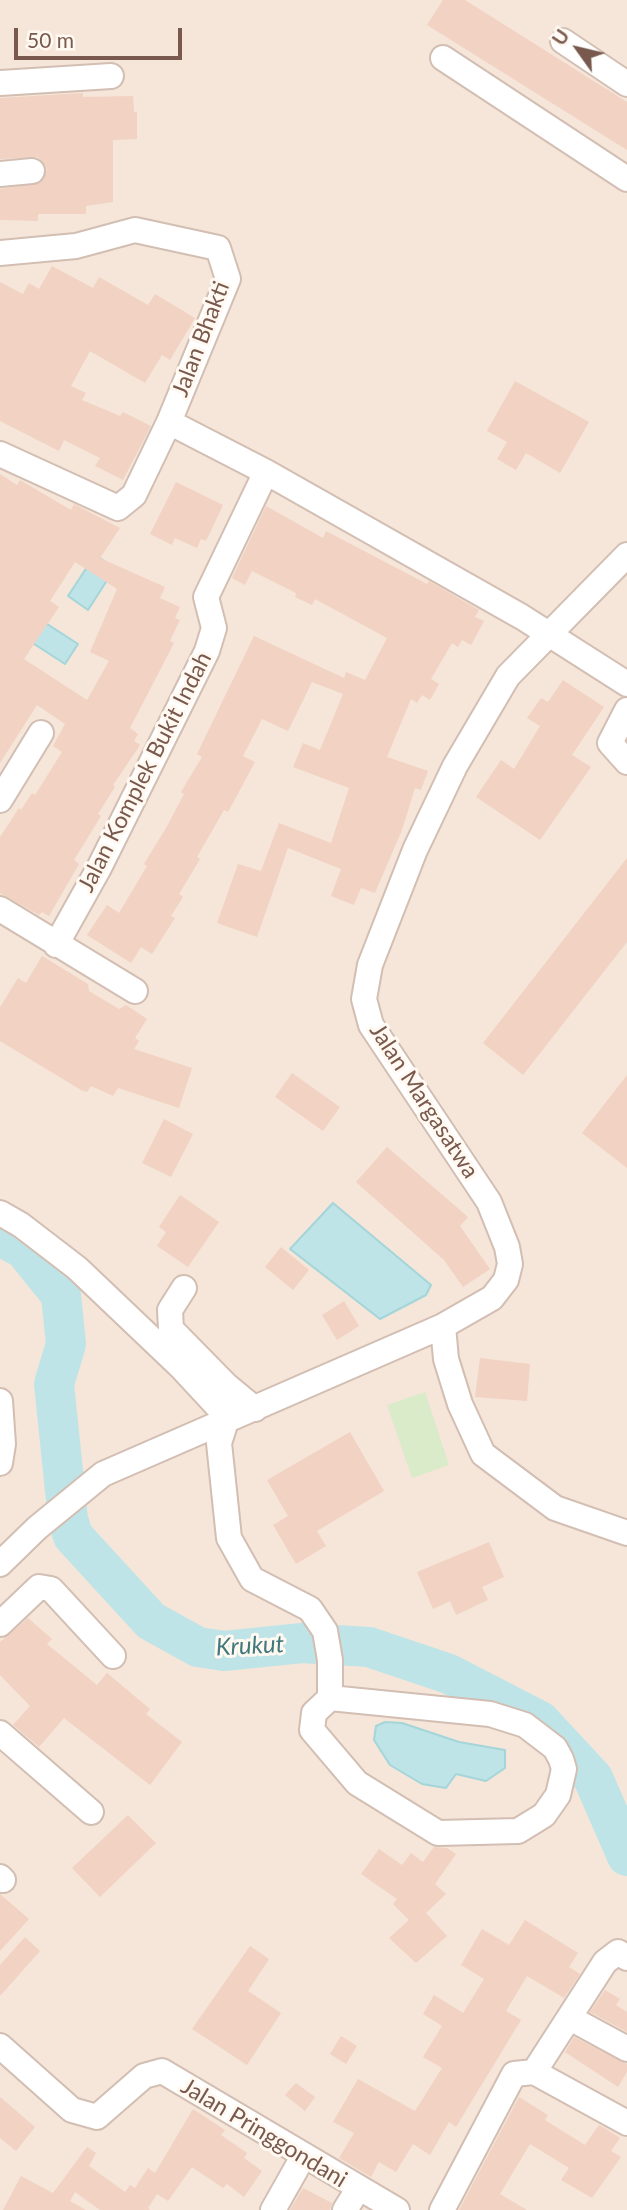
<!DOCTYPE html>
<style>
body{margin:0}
#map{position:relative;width:627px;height:2210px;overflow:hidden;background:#fdf4eb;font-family:Lato,sans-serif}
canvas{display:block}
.north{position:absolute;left:543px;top:14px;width:70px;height:70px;-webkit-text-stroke:5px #fff9f1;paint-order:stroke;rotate:304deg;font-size:19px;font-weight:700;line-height:28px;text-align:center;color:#79594d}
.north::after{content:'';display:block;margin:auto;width:24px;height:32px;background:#79594d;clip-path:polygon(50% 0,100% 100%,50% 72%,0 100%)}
.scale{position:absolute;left:14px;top:28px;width:168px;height:32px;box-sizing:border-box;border:4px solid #79594d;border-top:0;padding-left:9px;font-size:21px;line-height:24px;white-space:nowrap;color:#79594d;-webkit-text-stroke:5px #fff9f1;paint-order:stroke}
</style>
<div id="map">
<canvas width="627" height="2210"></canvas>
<div class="north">U</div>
<div class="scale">50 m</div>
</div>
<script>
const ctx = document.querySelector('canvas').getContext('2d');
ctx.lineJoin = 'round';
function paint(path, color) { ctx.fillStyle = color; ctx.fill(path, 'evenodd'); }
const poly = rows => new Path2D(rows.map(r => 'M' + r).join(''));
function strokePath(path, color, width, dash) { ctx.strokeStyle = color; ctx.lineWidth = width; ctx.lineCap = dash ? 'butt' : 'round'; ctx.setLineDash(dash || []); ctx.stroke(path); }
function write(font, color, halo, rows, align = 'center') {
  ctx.font = font + ' Lato,sans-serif'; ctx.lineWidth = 6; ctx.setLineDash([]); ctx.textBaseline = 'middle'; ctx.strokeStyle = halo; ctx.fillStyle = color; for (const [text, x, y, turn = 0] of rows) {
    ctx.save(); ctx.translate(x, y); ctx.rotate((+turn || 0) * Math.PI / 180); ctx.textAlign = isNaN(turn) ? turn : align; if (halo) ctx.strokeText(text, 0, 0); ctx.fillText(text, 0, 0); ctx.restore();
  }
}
const residential = poly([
 [0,0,627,0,627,2210,0,2210]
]);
const green = poly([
 [425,1392,449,1465,412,1478,387,1405]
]);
const water = poly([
 [95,555,115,568,88,610,68,596,95,555],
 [41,620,78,644,65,664,28,640,41,620],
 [333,1203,431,1285,426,1295,380,1319,290,1249,333,1203],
 [385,1722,402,1723,459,1742,505,1750,505,1768,486,1781,456,1774,446,1788,422,1784,390,1765,374,1740,376,1726,385,1722]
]);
const river = poly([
 [0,1236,24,1249,61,1295,66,1344,54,1384,68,1519,73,1536,151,1621,198,1647,224,1651,302,1643,369,1647,449,1674,540,1721,593,1778,627,1856]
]);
const building = poly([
 [443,0,465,0,627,102,627,150,427,25],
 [83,93,83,97,133,96,134,112,137,112,137,139,113,140,113,202,86,206,86,214,38,214,38,221,0,220,0,189,40,183,47,170,38,157,0,159,0,98],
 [52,266,93,288,99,277,148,305,155,294,195,318,170,360,162,355,145,383,90,351,71,386,86,393,82,400,120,416,123,412,151,426,123,480,95,466,100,458,64,440,59,451,0,421,0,282,23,294,29,283,39,289],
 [515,381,589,422,560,473,526,453,516,470,497,459,507,442,487,431],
 [0,474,17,485,20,480,71,510,74,504,120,528,100,558,165,587,160,598,180,607,175,618,180,620,170,641,174,643,130,728,138,734,134,741,140,745,113,785,115,787,98,814,101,816,74,860,79,864,49,916,42,912,39,915,0,893,0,837,19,808,21,810,32,793,35,795,62,752,53,746,65,724,37,705,0,763],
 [75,562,117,589,90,652,109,661,87,700,24,659,59,607,50,601],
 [176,482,223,505,206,541,201,539,197,548,175,538,172,545,150,534],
 [266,506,323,538,326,531,427,584,429,581,479,610,475,617,484,621,471,645,462,640,458,647,452,643,431,679,439,684,430,700,422,695,417,703,411,699,387,757,428,771,421,790,415,788,402,830,375,893,361,888,354,905,331,896,341,869,288,848,257,937,217,923,238,864,261,871,279,823,331,843,349,788,293,767,303,743,320,750,343,694,312,682,288,731,262,719,243,756,255,762,228,812,224,810,197,857,200,859,179,894,183,897,171,916,175,918,152,954,141,947,131,963,87,935,107,905,119,913,147,866,144,864,166,828,184,794,181,792,202,757,197,754,254,636,344,678,346,672,365,680,387,638,315,599,312,605,295,597,296,593,252,571,245,585,232,578],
 [563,680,604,707,572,755,591,767,540,840,476,797,501,760,514,769,540,726,527,718,541,698,548,702],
 [627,858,627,942,523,1075,483,1043],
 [42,956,88,984,89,991,119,1009,126,1005,147,1019,135,1038,139,1041,134,1049,192,1068,179,1108,118,1088,113,1096,91,1086,87,1092,81,1090,0,1041,0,1007,18,978,26,983],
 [292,1073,340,1107,323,1131,275,1097],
 [627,1075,627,1168,582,1133],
 [164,1119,193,1134,171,1177,142,1163],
 [387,1147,468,1217,460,1226,490,1269,463,1287,444,1260,356,1182],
 [180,1195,219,1222,188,1267,157,1246,166,1232,159,1227],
 [281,1247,309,1270,293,1290,265,1267],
 [344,1301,359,1326,337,1340,322,1315],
 [480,1358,530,1364,527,1401,475,1397],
 [350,1432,384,1491,317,1531,326,1546,296,1564,273,1525,288,1516,267,1480],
 [489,1542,504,1577,482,1587,488,1600,456,1615,450,1601,433,1609,417,1572],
 [28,1618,52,1639,47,1644,97,1685,107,1673,150,1709,146,1714,182,1742,150,1785,64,1718,39,1747,13,1725,30,1706,0,1675,0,1642],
 [128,1815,156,1843,100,1897,72,1868],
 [434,1847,447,1848,456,1854,435,1884,446,1894,426,1913,447,1936,416,1963,389,1938,409,1920,393,1904,397,1899,361,1874,379,1849,402,1865,411,1853,423,1862],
 [0,1894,29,1919,0,1951],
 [525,1920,578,1953,569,1967,580,1974,564,1998,527,1976,506,2011,521,2020,456,2127,449,2122,430,2155,413,2144,396,2172,379,2162,371,2177,339,2158,354,2133,333,2122,358,2079,415,2111,442,2068,423,2057,442,2026,423,2014,434,1995,463,2013,484,1979,461,1965,482,1929,509,1945],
 [25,1937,40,1951,0,1996,0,1965],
 [250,1946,269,1959,248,1991,281,2013,247,2065,192,2029],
 [605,1990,620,1999,616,2005,627,2012,627,2032,590,2012],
 [341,2036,357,2046,346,2064,330,2054],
 [574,2037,627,2064,627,2072,618,2087,565,2052],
 [296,2083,315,2097,305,2111,285,2095],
 [0,2097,35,2127,16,2151,0,2138],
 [519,2097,548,2115,545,2120,585,2145,599,2125,603,2127,620,2138,611,2151,621,2157,592,2198,561,2180,569,2168,530,2144,500,2194,527,2210,459,2210],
 [193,2109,225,2130,221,2135,247,2153,244,2158,262,2171,244,2197,227,2184,223,2188,192,2167,168,2201,157,2194,148,2208,150,2210,100,2210,75,2192,70,2201,86,2210,3,2210,21,2176,53,2193,87,2147,96,2153,89,2166,125,2192,130,2185,135,2188,148,2168,155,2173],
 [303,2188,332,2203,330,2210,290,2210]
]);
const minor = poly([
 [563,41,627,84],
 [443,58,627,179],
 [0,83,111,76],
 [0,174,32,171],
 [0,253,76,246,135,230,218,248,228,279,169,422,134,495,118,508,0,454],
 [169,422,266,472,522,617,627,684],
 [627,710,610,743,627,762],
 [0,800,41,733],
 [0,909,135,991],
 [56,945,99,868,207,651,214,628,206,597,266,472],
 [0,1213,21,1225,77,1268,181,1367,219,1408,226,1421,219,1443,229,1538,252,1579,310,1609,325,1631,330,1660,330,1698,314,1713,312,1730,357,1783,438,1833,518,1831,544,1815,558,1795,564,1769,561,1759,555,1748,525,1725,490,1714,330,1698],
 [184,1288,170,1310,171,1329,226,1385,255,1409],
 [443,1326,446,1359,460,1404,483,1454,555,1508,627,1533],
 [0,1401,3,1444,0,1463],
 [0,1564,37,1528,103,1474,443,1326,492,1298,506,1280,510,1264,507,1247,489,1202,371,1025,364,999,370,965,415,850,455,766,508,676,627,555],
 [0,1624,39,1587,51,1589,113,1656],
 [0,1733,91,1812],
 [0,1877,3,1880],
 [570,2018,627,2049],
 [0,2046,72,2110,97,2117,144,2076,162,2071,397,2210],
 [534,2072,605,1962,618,1952,627,1958],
 [273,2210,304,2155],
 [345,2210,358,2189],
 [442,2210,514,2074,534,2072,627,2123]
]);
const streetNames = [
 ["Jalan Bhakti",201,339,-69],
 ["Jalan Komplek Bukit Indah",145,772,-63],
 ["Jalan Margasatwa",424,1101,57],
 ["Jalan Pringgondani",264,2133,31]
];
const waterNames = [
 ["Krukut",250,1646,-3]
];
paint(residential, '#f5e6d9');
paint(green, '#d9ebc8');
paint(water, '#bee4e7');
strokePath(water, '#a4d5d9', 2);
strokePath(river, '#bee4e7', 40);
paint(building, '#f2d2c2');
strokePath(minor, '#d2beb2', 28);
strokePath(minor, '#fff', 24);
write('23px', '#79594d', '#fff9f1', streetNames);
write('italic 24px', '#40787d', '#fff9f1', waterNames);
</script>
